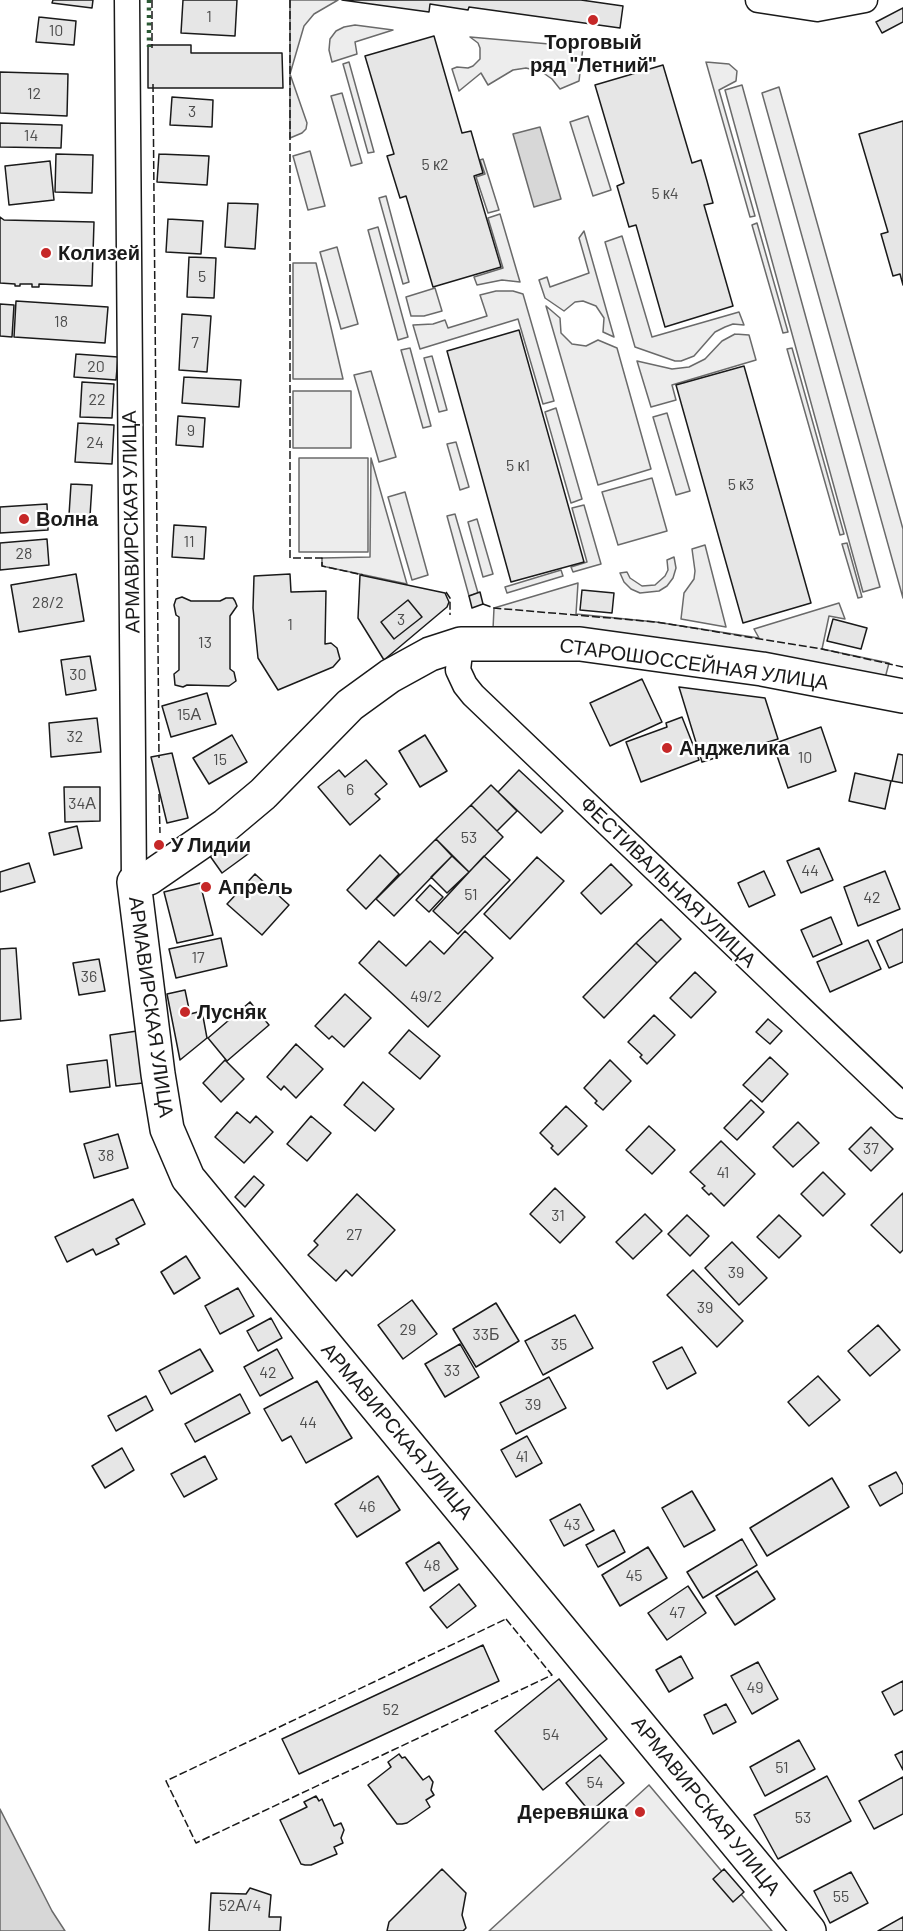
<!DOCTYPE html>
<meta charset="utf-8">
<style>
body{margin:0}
canvas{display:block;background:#fff}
</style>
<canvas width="903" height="1931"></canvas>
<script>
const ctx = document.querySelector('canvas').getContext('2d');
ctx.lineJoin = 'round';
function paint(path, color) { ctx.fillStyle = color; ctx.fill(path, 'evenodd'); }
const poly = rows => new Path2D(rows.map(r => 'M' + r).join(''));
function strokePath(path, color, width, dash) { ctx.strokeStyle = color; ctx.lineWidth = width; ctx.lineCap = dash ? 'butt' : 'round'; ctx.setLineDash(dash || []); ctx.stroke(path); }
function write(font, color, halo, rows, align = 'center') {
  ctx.font = font + ' Barlow,sans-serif'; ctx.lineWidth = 4.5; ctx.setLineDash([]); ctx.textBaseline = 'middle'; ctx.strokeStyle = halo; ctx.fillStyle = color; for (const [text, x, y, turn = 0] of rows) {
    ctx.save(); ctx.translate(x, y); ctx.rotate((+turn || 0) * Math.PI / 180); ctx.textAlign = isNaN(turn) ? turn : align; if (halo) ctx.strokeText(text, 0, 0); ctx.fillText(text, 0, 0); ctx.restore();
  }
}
const built = poly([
 [290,0,338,0,314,14,304,26,290,74,307,123,306,129,302,133,290,138,290,0],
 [355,25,393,30,355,42,357,54,332,62,329,50,330,39,336,31,344,27,355,25],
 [470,37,583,47,579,81,560,89,552,79,542,72,526,68,513,70,488,85,481,73,459,91,452,69,457,67,468,68,473,66,480,59,480,48,478,43,470,37],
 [349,62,374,152,368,153,343,64,349,62],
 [706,62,729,64,737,71,736,81,719,90,755,216,750,217,706,62],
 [742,85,880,587,863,592,725,90,742,85],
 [779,87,903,529,903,598,762,93,779,87],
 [342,93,362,163,351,166,331,96,342,93],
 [588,116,611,190,593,196,570,122,588,116],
 [310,151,325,206,308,210,293,156,310,151],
 [483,159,499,210,488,213,476,177,485,174,480,160,483,159],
 [386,196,409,282,403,284,379,198,386,196],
 [500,214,520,282,502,280,477,285,474,277,503,268,488,218,500,214],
 [757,223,788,332,783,333,752,225,757,223],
 [378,227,408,337,398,340,368,230,378,227],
 [584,231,614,337,603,332,604,318,596,306,583,301,575,302,564,311,545,298,539,280,547,277,550,287,589,273,579,238,584,231],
 [622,236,652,337,739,312,744,325,733,324,725,327,715,332,694,356,681,361,675,361,635,347,605,242,622,236],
 [337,247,358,324,341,329,320,252,337,247],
 [293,263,316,263,343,379,293,379,293,263],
 [435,288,442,311,424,316,411,316,406,297,435,288],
 [496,291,513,291,523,294,554,401,543,404,518,319,420,349,413,325,433,324,445,320,448,328,487,316,480,295,496,291],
 [546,306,560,318,561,333,572,344,586,346,598,340,617,348,651,469,598,485,546,306],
 [735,334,749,335,756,360,672,385,676,400,651,407,637,361,672,369,689,367,705,359,722,341,735,334],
 [410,348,431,426,423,428,401,350,410,348],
 [792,348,844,534,840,535,787,349,792,348],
 [432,356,447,410,439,412,424,358,432,356],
 [371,371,396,457,379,462,354,375,371,371],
 [293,391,351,391,351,448,293,448,293,391],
 [556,408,582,499,571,503,545,412,556,408],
 [667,413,690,491,676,495,653,417,667,413],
 [456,442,469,487,460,490,447,444,456,442],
 [299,458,368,458,368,552,299,552,299,458],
 [371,458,407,584,322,566,322,558,370,557,371,458],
 [652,478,667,531,618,545,602,492,652,478],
 [405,492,428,575,412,580,388,497,405,492],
 [584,505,601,564,573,572,571,567,587,562,572,508,584,505],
 [455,514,478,593,469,596,447,516,455,514],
 [477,519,493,574,483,577,468,522,477,519],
 [847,543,862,597,858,598,842,544,847,543],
 [705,545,726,627,681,619,684,593,694,579,695,571,692,549,705,545],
 [674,557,676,568,673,578,667,586,659,591,640,593,631,589,624,582,620,573,627,572,630,578,642,586,655,585,665,576,668,570,667,560,674,557],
 [561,570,563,576,507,593,505,587,561,570],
 [578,583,576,614,656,622,759,638,754,629,839,603,845,619,829,616,822,649,889,663,884,682,493,629,494,608,578,583],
 [649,1785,772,1931,489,1931,649,1785]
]);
const water = poly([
 [540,127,561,199,534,207,513,134,540,127],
 [0,1809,52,1911,65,1931,0,1931,0,1809]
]);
const building = poly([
 [53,0,93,0,92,8,52,3,53,0],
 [183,0,237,0,235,36,181,33,183,0],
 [342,0,581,0,623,6,620,28,469,7,468,10,430,4,429,12,342,0],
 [903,8,903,22,882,33,876,22,903,8],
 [39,17,76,21,74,45,36,42,39,17],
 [434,36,462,133,471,131,483,173,474,176,501,267,433,287,406,196,400,198,387,156,394,154,365,56,434,36],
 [148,45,191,45,191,53,282,53,283,88,148,88,148,45],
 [663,65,692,163,701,160,707,181,713,203,704,205,733,306,665,327,636,225,629,227,617,186,624,183,595,85,663,65],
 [0,72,68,74,67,116,0,113,0,72],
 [172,97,213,100,212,127,170,125,172,97],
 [903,121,903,285,900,274,893,276,881,234,888,232,859,134,903,121],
 [0,123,62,125,61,148,0,147,0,123],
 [56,154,93,155,92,193,55,192,56,154],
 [159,154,209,156,207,185,157,182,159,154],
 [50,161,54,200,9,205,5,166,50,161],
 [228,203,258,204,255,249,225,247,228,203],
 [0,217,4,220,94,222,92,286,39,284,39,287,32,287,32,284,20,284,20,286,15,286,15,284,0,283,0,217],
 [168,219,203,221,201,254,166,252,168,219],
 [189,257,216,258,214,298,187,297,189,257],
 [16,301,108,307,105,343,14,337,16,301],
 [0,304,14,305,12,337,0,336,0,304],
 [182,314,211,316,207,372,179,370,182,314],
 [519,330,584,562,511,582,447,351,519,330],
 [76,354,118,357,116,380,74,377,76,354],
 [744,366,811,603,743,623,676,385,744,366],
 [184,377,241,380,239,407,182,403,184,377],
 [82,382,114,384,112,418,80,417,82,382],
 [178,416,205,418,203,447,176,445,178,416],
 [78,423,114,425,112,464,75,462,78,423],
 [71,484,92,485,90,516,69,515,71,484],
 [47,504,48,530,0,533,0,507,47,504],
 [174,525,206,527,204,559,172,557,174,525],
 [47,539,49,565,0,570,0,543,47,539],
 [76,574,84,621,19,632,11,585,76,574],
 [290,574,291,592,326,591,325,644,331,643,337,648,340,659,333,667,278,690,258,658,253,608,254,576,290,574],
 [360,575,445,593,449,602,447,607,384,660,358,618,360,575],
 [408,600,422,617,394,639,381,622,408,600],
 [582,590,614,593,612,613,580,610,582,590],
 [480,592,483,604,472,608,469,596,480,592],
 [182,597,191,601,220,601,226,598,233,598,235,601,237,606,230,616,230,669,234,672,236,681,229,686,187,685,183,687,175,685,174,674,179,670,179,617,176,615,174,605,176,599,182,597],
 [408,600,422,617,394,639,381,622,408,600],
 [833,619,867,628,861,649,827,641,833,619],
 [90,656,96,690,66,695,61,660,90,656],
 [642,679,662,722,610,746,590,703,642,679],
 [679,687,765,698,778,739,702,762,679,687],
 [207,693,216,724,171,737,162,706,207,693],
 [682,717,699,760,641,782,626,742,667,727,666,723,682,717],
 [97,718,101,752,51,757,49,723,97,718],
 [821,727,836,771,788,788,773,744,821,727],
 [232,735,247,762,209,784,193,758,232,735],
 [425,735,447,771,420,787,399,751,425,735],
 [172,753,188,818,167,823,151,757,172,753],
 [898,754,903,755,903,783,892,781,898,754],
 [366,760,387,784,375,794,380,799,350,825,318,787,339,770,345,777,366,760],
 [519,770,563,811,541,833,498,792,519,770],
 [855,773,891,781,885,809,849,801,855,773],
 [491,785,517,811,497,831,471,805,491,785],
 [64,787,100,787,100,821,65,822,64,787],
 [471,805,503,837,469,872,436,839,471,805],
 [77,826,82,848,54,855,49,833,77,826],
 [236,838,248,854,222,873,210,856,236,838],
 [436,839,452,856,394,916,376,899,436,839],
 [819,848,833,880,801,893,787,861,819,848],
 [380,855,399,874,366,909,347,890,380,855],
 [452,856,469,872,447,893,431,877,452,856],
 [484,856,510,880,458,934,433,911,484,856],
 [537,857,564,881,510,939,484,914,537,857],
 [29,863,35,882,0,892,0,872,29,863],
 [611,864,632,885,601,914,581,893,611,864],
 [764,871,775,895,749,907,738,883,764,871],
 [885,871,900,909,858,926,844,887,885,871],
 [255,874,289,905,262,935,227,904,255,874],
 [200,883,213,935,177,943,164,892,200,883],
 [430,885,443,897,429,912,416,900,430,885],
 [831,917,842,944,813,957,801,930,831,917],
 [661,919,681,939,657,963,636,943,661,919],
 [903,929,903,962,889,968,877,941,903,929],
 [465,931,493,958,428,1027,359,963,379,941,406,966,430,941,444,954,465,931],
 [221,938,227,966,176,978,169,949,221,938],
 [868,940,881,969,830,992,817,962,868,940],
 [636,943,657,963,604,1018,583,997,636,943],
 [16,948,21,1019,0,1021,0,949,16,948],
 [99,959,105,991,79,995,73,963,99,959],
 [695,972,716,992,691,1018,670,998,695,972],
 [185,990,190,1014,202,1011,207,1038,180,1060,167,994,185,990],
 [345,994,371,1018,344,1047,332,1036,329,1039,315,1026,345,994],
 [250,1002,269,1025,227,1061,208,1038,250,1002],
 [654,1015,675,1035,647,1064,640,1057,642,1055,628,1042,654,1015],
 [768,1019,782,1031,770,1044,756,1032,768,1019],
 [409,1030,440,1056,420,1079,389,1053,409,1030],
 [137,1031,143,1083,116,1086,110,1035,137,1031],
 [296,1044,323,1069,296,1098,284,1086,281,1090,267,1077,296,1044],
 [770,1057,788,1074,762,1102,743,1085,770,1057],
 [107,1060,110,1087,70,1092,67,1065,107,1060],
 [225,1060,244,1079,221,1102,203,1083,225,1060],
 [610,1060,631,1081,603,1110,595,1103,597,1101,584,1088,610,1060],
 [363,1082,394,1109,375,1131,344,1105,363,1082],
 [751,1100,764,1112,737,1140,724,1128,751,1100],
 [566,1106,587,1126,558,1155,551,1148,553,1146,540,1133,566,1106],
 [237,1112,250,1123,256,1116,273,1132,244,1163,215,1137,237,1112],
 [311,1116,331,1133,307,1161,287,1144,311,1116],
 [798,1122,819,1143,793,1167,773,1147,798,1122],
 [649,1126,675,1150,652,1174,626,1150,649,1126],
 [871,1127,893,1149,871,1171,849,1149,871,1127],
 [118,1134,128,1168,94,1178,84,1144,118,1134],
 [721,1141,755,1174,724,1206,711,1193,709,1195,702,1188,705,1186,690,1172,721,1141],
 [823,1172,845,1194,823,1216,801,1194,823,1172],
 [254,1176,264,1185,245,1207,235,1197,254,1176],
 [555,1188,585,1217,560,1243,530,1214,555,1188],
 [903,1193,903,1250,900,1253,871,1225,903,1193],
 [357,1194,395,1230,352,1276,346,1270,336,1281,308,1255,318,1245,314,1241,357,1194],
 [133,1199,145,1224,116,1239,119,1244,96,1255,93,1249,67,1262,55,1237,133,1199],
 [645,1214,662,1231,633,1259,616,1242,645,1214],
 [687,1215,709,1236,690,1256,668,1234,687,1215],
 [779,1215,801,1236,779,1258,757,1237,779,1215],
 [732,1242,767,1278,739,1305,705,1268,732,1242],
 [186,1256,200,1278,174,1294,161,1272,186,1256],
 [693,1270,743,1321,717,1347,667,1295,693,1270],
 [238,1288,254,1316,220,1334,205,1306,238,1288],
 [412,1300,437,1334,403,1359,378,1325,412,1300],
 [496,1303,519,1341,476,1367,453,1329,496,1303],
 [575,1315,593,1348,543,1375,525,1341,575,1315],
 [271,1318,282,1338,258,1351,247,1331,271,1318],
 [878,1325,900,1350,870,1376,848,1351,878,1325],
 [460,1344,479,1377,445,1397,425,1364,460,1344],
 [682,1347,696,1373,667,1389,653,1362,682,1347],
 [200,1349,213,1371,171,1394,159,1371,200,1349],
 [277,1349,293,1378,260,1396,244,1367,277,1349],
 [818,1376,840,1400,809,1426,788,1402,818,1376],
 [549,1377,566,1408,516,1434,500,1403,549,1377],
 [317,1381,352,1438,306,1463,291,1436,282,1441,264,1409,317,1381],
 [240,1394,250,1413,195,1442,185,1424,240,1394],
 [146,1396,153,1410,116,1431,108,1416,146,1396],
 [527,1436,542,1463,516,1477,501,1450,527,1436],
 [122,1448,134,1470,105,1488,92,1466,122,1448],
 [205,1456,217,1479,184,1497,171,1474,205,1456],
 [896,1472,903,1485,903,1493,880,1506,869,1486,896,1472],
 [378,1476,400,1510,357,1537,335,1504,378,1476],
 [832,1478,849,1507,767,1556,750,1528,832,1478],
 [692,1491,715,1530,684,1547,662,1508,692,1491],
 [580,1504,594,1530,564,1546,550,1520,580,1504],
 [614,1530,625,1552,598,1567,586,1545,614,1530],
 [742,1539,757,1565,703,1598,687,1572,742,1539],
 [439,1542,458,1569,424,1591,406,1563,439,1542],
 [648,1547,667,1578,620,1606,602,1575,648,1547],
 [757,1571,775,1599,735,1625,716,1596,757,1571],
 [459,1584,476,1606,447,1628,430,1607,459,1584],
 [688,1586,706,1613,667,1640,648,1613,688,1586],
 [483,1645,499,1681,299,1774,282,1739,483,1645],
 [681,1656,693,1678,669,1692,656,1670,681,1656],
 [758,1662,778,1699,752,1714,731,1676,758,1662],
 [559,1679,607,1739,543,1790,495,1731,559,1679],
 [903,1681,903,1710,894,1715,882,1692,903,1681],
 [726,1704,736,1722,713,1734,704,1715,726,1704],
 [799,1740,815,1769,765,1796,750,1767,799,1740],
 [903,1751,903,1770,895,1755,903,1751],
 [399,1754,402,1758,405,1757,423,1780,429,1776,433,1782,431,1790,434,1795,426,1800,430,1807,407,1823,402,1824,397,1824,368,1785,391,1767,388,1762,399,1754],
 [600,1755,624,1783,590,1812,566,1783,600,1755],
 [827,1776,851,1821,778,1859,754,1815,827,1776],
 [903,1777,903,1814,874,1829,859,1801,903,1777],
 [316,1796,319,1801,322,1799,334,1826,341,1823,344,1830,341,1838,343,1843,334,1847,337,1854,311,1865,305,1865,301,1864,280,1820,307,1807,304,1802,316,1796],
 [442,1869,466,1893,462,1915,466,1928,463,1931,387,1931,389,1922,442,1869],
 [724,1869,744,1892,733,1902,713,1879,724,1869],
 [851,1872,868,1903,830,1923,814,1891,851,1872],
 [250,1888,271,1895,269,1917,281,1917,280,1931,209,1931,211,1893,246,1894,250,1888],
 [903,1917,903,1931,878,1931,903,1917]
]);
const street = poly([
 [127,0,134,882],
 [758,0,817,9,865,0],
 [461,644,458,670,465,685,473,695,903,1106]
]);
const secondary = poly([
 [809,1931,188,1178,167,1129,158,1074,134,882,149,878,226,825,263,794,350,705,390,676,430,654,461,644,580,644,762,669,903,696]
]);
const hedge = poly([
 [149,0,149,47]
]);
const fence = poly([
 [152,0,152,48],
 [290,0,290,558,322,558,322,566,363,575],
 [153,84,159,758],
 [446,592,450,598,450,615],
 [483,604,494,608,656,622,822,649,903,667],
 [159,794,160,833],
 [506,1619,552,1675,196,1843,166,1781,506,1619]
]);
const markers = [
 [593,20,6,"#c62828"],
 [46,253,6,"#c62828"],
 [24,519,6,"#c62828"],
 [667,748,6,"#c62828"],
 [159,845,6,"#c62828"],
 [206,887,6,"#c62828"],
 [185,1012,6,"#c62828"],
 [640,1812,6,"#c62828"]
];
const numberNames = [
 ["1",209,17],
 ["10",56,31],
 ["12",34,94],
 ["3",192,112],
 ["14",31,136],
 ["5 к2",435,165],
 ["5 к4",665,194],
 ["5",202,277],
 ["18",61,322],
 ["7",195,343],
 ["20",96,367],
 ["22",97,400],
 ["9",191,431],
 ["24",95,443],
 ["5 к1",518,466],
 ["5 к3",741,485],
 ["11",189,542],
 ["28",24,554],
 ["28/2",48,603],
 ["3",401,620],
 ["1",290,625],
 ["13",205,643],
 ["30",78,675],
 ["15А",189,715],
 ["32",75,737],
 ["10",805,758],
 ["15",220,760],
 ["6",350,790],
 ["34А",82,804],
 ["53",469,838],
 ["44",810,871],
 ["51",471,895],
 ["42",872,898],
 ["17",198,958],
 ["36",89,977],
 ["49/2",426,997],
 ["37",871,1149],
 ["38",106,1156],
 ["41",723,1173],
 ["31",558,1216],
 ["27",354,1235],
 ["39",736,1273],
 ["39",705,1308],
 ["29",408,1330],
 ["33Б",486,1335],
 ["35",559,1345],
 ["33",452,1371],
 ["42",268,1373],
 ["39",533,1405],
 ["44",308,1423],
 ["41",522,1457],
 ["46",367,1507],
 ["43",572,1525],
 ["48",432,1566],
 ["45",634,1576],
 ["47",677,1613],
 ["49",755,1688],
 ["52",391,1710],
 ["54",551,1735],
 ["51",782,1768],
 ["54",595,1783],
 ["53",803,1818],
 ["55",841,1897],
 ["52А/4",240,1906]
];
const poiNames = [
 ["Торговый",593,42,"center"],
 ["ряд \"Летний\"",593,65,"center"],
 ["Колизей",58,253],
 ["Волна",36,519],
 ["Анджелика",679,748],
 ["У Лидии",171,845],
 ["Апрель",218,887],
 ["Лусняк",197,1012],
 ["Деревяшка",628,1812,"right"]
];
const streetNames = [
 ["АРМАВИРСКАЯ УЛИЦА",131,522,-91],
 ["СТАРОШОССЕЙНАЯ УЛИЦА",694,664,8],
 ["ФЕСТИВАЛЬНАЯ УЛИЦА",668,882,44],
 ["АРМАВИРСКАЯ УЛИЦА",151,1007,82],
 ["АРМАВИРСКАЯ УЛИЦА",397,1431,50],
 ["АРМАВИРСКАЯ УЛИЦА",706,1806,51]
];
paint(built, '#ededed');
strokePath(built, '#6a6a6a', 1.5);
paint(water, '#d7d7d7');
strokePath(water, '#6a6a6a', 1.5);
paint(building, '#e6e6e6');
strokePath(building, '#1a1a1a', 1.5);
strokePath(street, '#1a1a1a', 27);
strokePath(secondary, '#1a1a1a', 36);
strokePath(street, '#fff', 24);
strokePath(secondary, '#fff', 33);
strokePath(hedge, '#2b5a34', 4.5, [3, 4.5]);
strokePath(fence, '#1a1a1a', 1.5, [8, 3]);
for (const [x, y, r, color] of markers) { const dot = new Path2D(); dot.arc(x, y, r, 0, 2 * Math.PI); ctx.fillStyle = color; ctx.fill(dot); strokePath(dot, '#fff', 2); }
write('16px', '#4d4d4d', null, numberNames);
write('bold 20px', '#1a1a1a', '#fff', poiNames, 'left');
write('20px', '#1a1a1a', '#fff', streetNames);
</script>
